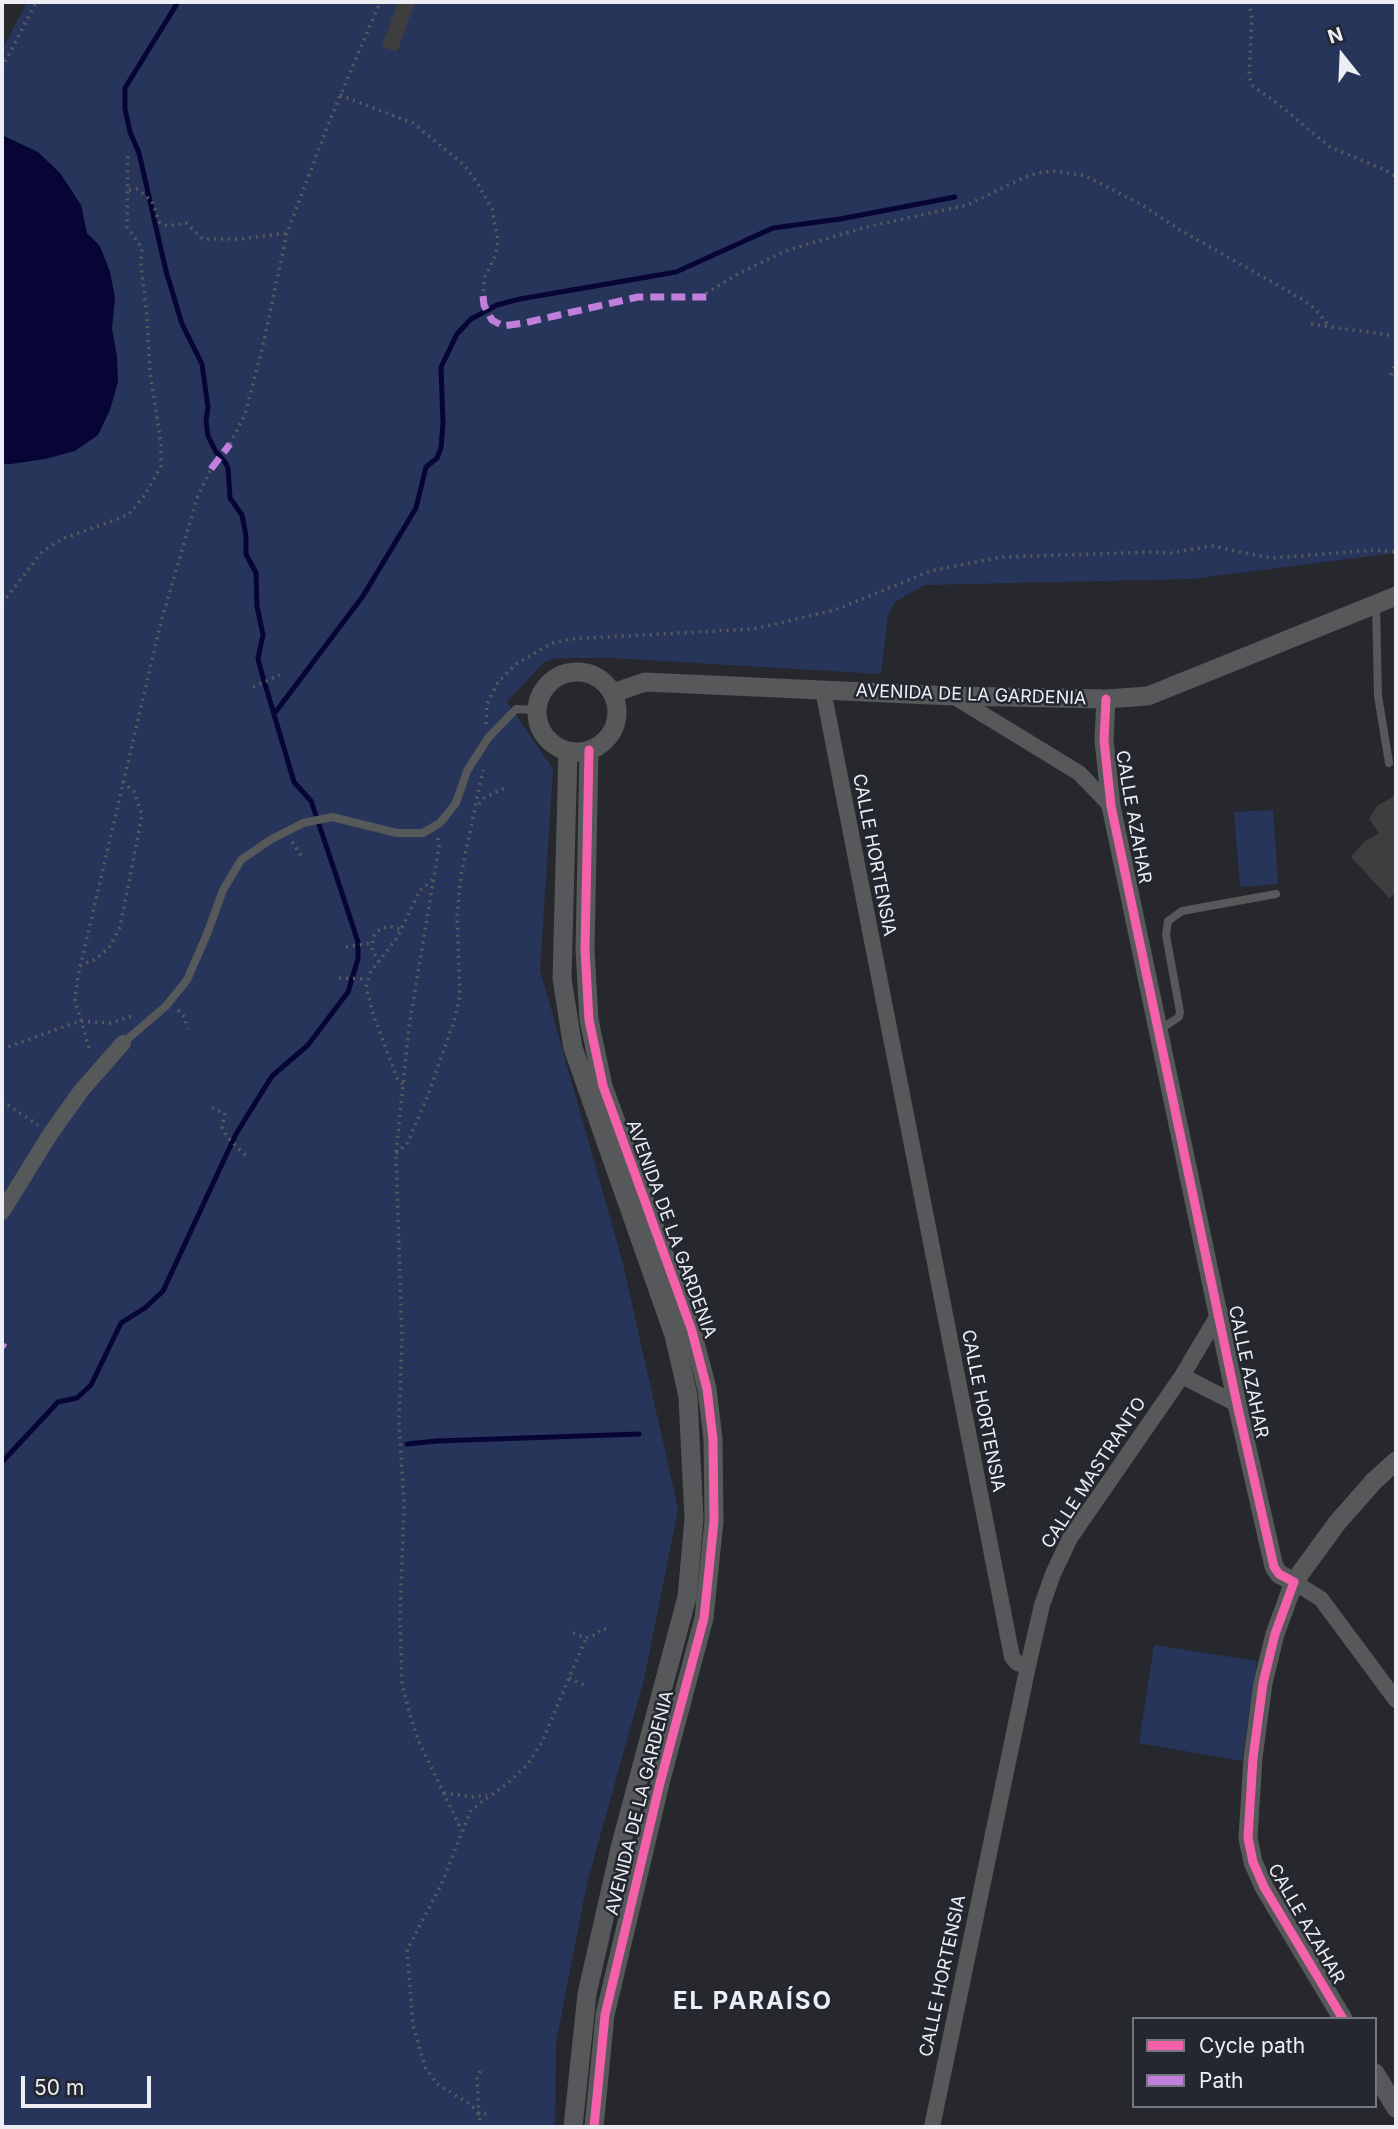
<!DOCTYPE html>
<meta charset="utf-8">
<style>
body{margin:0}
#map{position:relative;width:1398px;height:2129px;overflow:hidden;background:#27282d;font-family:Inter,sans-serif}
canvas{display:block}
.frame{position:absolute;inset:0;border:4px solid #eceef4;pointer-events:none}
.legend{position:absolute;left:1132px;top:2017px;width:245px;height:91px;box-sizing:border-box;background:#242730;border:2px solid #74777e;margin:0;padding:9px 12px;list-style:none;font-size:21px;color:#eceef4}
.legend li{display:flex;align-items:center;gap:14px;height:35px}
.legend b{width:35px;border:2px solid #74777e}
.north{position:absolute;left:1307px;top:21px;width:70px;height:70px;-webkit-text-stroke:5px #242730;paint-order:stroke;rotate:342deg;font-size:19px;font-weight:700;line-height:28px;text-align:center;color:#eceef4}
.north::after{content:'';display:block;margin:auto;width:24px;height:32px;background:#eceef4;clip-path:polygon(50% 0,100% 100%,50% 72%,0 100%)}
.scale{position:absolute;left:21px;top:2076px;width:130px;height:32px;box-sizing:border-box;border:4px solid #eceef4;border-top:0;padding-left:9px;font-size:21px;line-height:24px;white-space:nowrap;color:#eceef4;-webkit-text-stroke:5px #242730;paint-order:stroke}
</style>
<div id="map">
<canvas width="1398" height="2129"></canvas>
<div class="frame"></div>
<ul class="legend">
<li><b style="height:9px;background:#f560ab"></b>Cycle path</li>
<li><b style="height:9px;background:#c07fdc"></b>Path</li>
</ul>
<div class="north">N</div>
<div class="scale">50 m</div>
</div>
<script>
const ctx = document.querySelector('canvas').getContext('2d');
ctx.lineJoin = 'round';
function paint(path, color) { ctx.fillStyle = color; ctx.fill(path, 'evenodd'); }
const poly = rows => new Path2D(rows.map(r => 'M' + r).join(''));
function strokePath(path, color, width, dash) { ctx.strokeStyle = color; ctx.lineWidth = width; ctx.lineCap = dash ? 'butt' : 'round'; ctx.setLineDash(dash || []); ctx.stroke(path); }
function write(font, color, halo, rows, align = 'center') {
  ctx.font = font + ' Inter,sans-serif'; ctx.lineWidth = 5; ctx.setLineDash([]); ctx.textBaseline = 'middle'; ctx.strokeStyle = halo; ctx.fillStyle = color; for (const [text, x, y, turn = 0] of rows) {
    ctx.save(); ctx.translate(x, y); ctx.rotate((+turn || 0) * Math.PI / 180); ctx.textAlign = isNaN(turn) ? turn : align; if (halo) ctx.strokeText(text, 0, 0); ctx.fillText(text, 0, 0); ctx.restore();
  }
}
const green = poly([
 [27,2,1396,2,1396,553,1191,579,924,585,895,602,888,614,881,674,612,658,556,658,543,663,507,702,553,769,540,970,623,1264,678,1509,644,1679,587,1883,556,2043,555,2127,2,2127,2,50],
 [1273,810,1278,884,1240,887,1234,812],
 [1154,1645,1257,1661,1242,1761,1139,1743]
]);
const water = poly([
 [2,135,38,152,60,173,81,205,87,233,100,246,110,272,115,298,112,329,117,356,118,382,110,410,98,435,75,451,45,459,11,464,2,464]
]);
const stream = poly([
 [274,714,363,596,416,508,426,467,437,458,441,448,443,423,441,367,457,334,471,319,497,305,520,299,676,272,773,228,840,219,955,197],
 [407,1444,437,1441,639,1434],
 [2,1462,58,1402,77,1398,91,1385,121,1323,145,1308,163,1291,236,1134,272,1076,308,1045,348,992,358,959,358,942,335,872,311,801,294,782,260,667,258,658,263,635,257,606,256,573,246,554,246,536,242,515,230,498,228,468,225,462,216,452,208,436,206,421,208,407,202,364,182,324,166,271,139,153,130,132,125,109,125,88,178,2]
]);
const building = poly([
 [398,2,415,2,397,52,382,46],
 [1396,795,1396,893,1389,898,1351,857,1364,842,1379,833,1369,819,1377,806]
]);
const path = poly([
 [1249,2,1252,19,1249,77,1253,86,1273,100,1330,147,1385,170,1396,177],
 [1391,2,1396,10],
 [2,68,36,2],
 [340,95,413,123,464,165,476,181,492,209,498,241,496,254,485,277,483,296],
 [129,190,137,189,152,201,159,222,167,226,186,223,203,239,240,239,287,233],
 [700,297,736,275,785,251,866,227,967,205,1023,178,1038,173,1054,171,1086,176,1142,205,1180,230,1302,299,1315,309,1329,326],
 [1311,324,1396,336],
 [1391,375,1396,362],
 [230,444,245,414,263,345,287,233,328,125,380,2],
 [2,603,42,552,62,539,128,515,145,495,161,466,161,444,150,372,147,317,141,265,142,248,127,227,128,151],
 [253,687,280,675],
 [486,724,487,704,498,682,516,664,552,643,570,639,753,629,835,610,931,571,965,564,1002,557,1151,552,1172,553,1212,546,1271,558,1376,550,1396,552],
 [479,804,485,797,505,788],
 [438,838,439,846,409,1027,396,1153,402,1339,399,1423,404,1503,400,1619,402,1684,411,1718,419,1742,462,1831],
 [292,842,303,858],
 [346,947,371,943],
 [379,962,372,950,373,937,377,931,389,926,402,930],
 [80,966,96,959,109,948,120,927,142,815,134,792,123,782],
 [339,978,367,979],
 [178,1010,185,1018,187,1029],
 [89,1048,75,1000,78,976,160,626,197,498,211,469],
 [2,1049,80,1021,110,1023,135,1015],
 [403,1084,397,1078,373,1014,366,987,371,971,397,938,420,890,434,879],
 [2,1101,38,1125],
 [212,1108,225,1113,222,1127,228,1138,247,1157],
 [396,1153,407,1144,428,1095,454,1021,460,996,457,916,461,875,483,770],
 [573,1633,586,1638,597,1634,601,1629,606,1629],
 [569,1678,584,1685],
 [444,1793,471,1797,487,1795],
 [480,2071,477,2079,479,2114,491,2113],
 [481,2127,479,2114,475,2109,467,2102,437,2084,425,2067,413,2025,407,1950,441,1885,471,1810,508,1783,527,1765,542,1742,586,1638]
]);
const service = poly([
 [1376,604,1378,696,1389,763],
 [1159,1030,1179,1017,1180,1012,1166,935,1168,921,1182,911,1276,894],
 [123,1043,166,1006,187,980,207,934,223,890,241,860,270,840,303,823,332,817,397,833,423,833,440,823,456,803,467,771,488,738,516,709,537,710]
]);
const minor = poly([
 [823,690,1012,1657,1017,1663,1028,1666],
 [953,696,1079,773,1111,806],
 [2,1212,51,1133,81,1091,123,1043],
 [1182,1376,1237,1404],
 [1294,1582,1321,1599,1396,1700],
 [932,2127,1028,1666,1042,1605,1053,1574,1070,1538,1182,1376,1220,1312]
]);
const tertiary = poly([
 '537 712a40 40 0 1 1 80 0a40 40 0 1 1-80 0Z',
 [613,693,645,682,953,696,1106,699,1148,696,1396,596],
 [1106,699,1104,740,1111,806,1237,1404,1274,1567,1279,1574,1294,1582,1275,1634,1263,1683,1253,1758,1248,1838,1253,1862,1264,1887,1343,2019],
 [589,750,585,950,589,1020,603,1086,692,1331,707,1389,713,1439,714,1521,704,1618,660,1783,605,2015,594,2127],
 [568,751,562,979,573,1048,674,1335,688,1396,694,1519,687,1597,620,1848,587,1994,573,2127],
 [1294,1582,1337,1523,1374,1481,1396,1461],
 [1375,2073,1396,2108]
]);
const quiet = poly([
 [483,296,484,305,492,320,503,326,524,323,638,297,708,297],
 [211,469,230,444],
 [2,1347,4,1343]
]);
const cycleway = poly([
 [1106,699,1104,740,1111,806,1237,1404,1274,1567,1279,1574,1294,1582,1275,1634,1263,1683,1253,1758,1248,1838,1253,1862,1264,1887,1343,2019],
 [589,750,585,950,589,1020,603,1086,692,1331,707,1389,713,1439,714,1521,704,1618,660,1783,605,2015,594,2127]
]);
const streetNames = [
 ["AVENIDA DE LA GARDENIA",971,695,2],
 ["CALLE AZAHAR",1133,817,80],
 ["CALLE HORTENSIA",874,855,79],
 ["AVENIDA DE LA GARDENIA",671,1229,70],
 ["CALLE AZAHAR",1248,1372,78],
 ["CALLE HORTENSIA",983,1411,79],
 ["CALLE MASTRANTO",1094,1473,-57],
 ["AVENIDA DE LA GARDENIA",640,1803,-76],
 ["CALLE AZAHAR",1306,1924,60],
 ["CALLE HORTENSIA",943,1976,-78]
];
const districtNames = [
 ["EL PARAÍSO",753,2002]
];
paint(green, '#28355b');
paint(water, '#060536');
strokePath(stream, '#060536', 5);
paint(building, '#3e3e3f');
strokePath(path, '#595a5d', 3.5, [2, 5]);
strokePath(service, '#57585a', 8);
strokePath(minor, '#57585a', 16);
strokePath(tertiary, '#57585a', 19);
strokePath(quiet, '#c07fdc', 7, [14, 7]);
strokePath(cycleway, '#f560ab', 9);
write('18px', '#eceef4', '#242730', streetNames);
ctx.letterSpacing = '2px';
write('bold 24px', '#eceef4', '#242730', districtNames);
ctx.letterSpacing = '0px';
</script>
